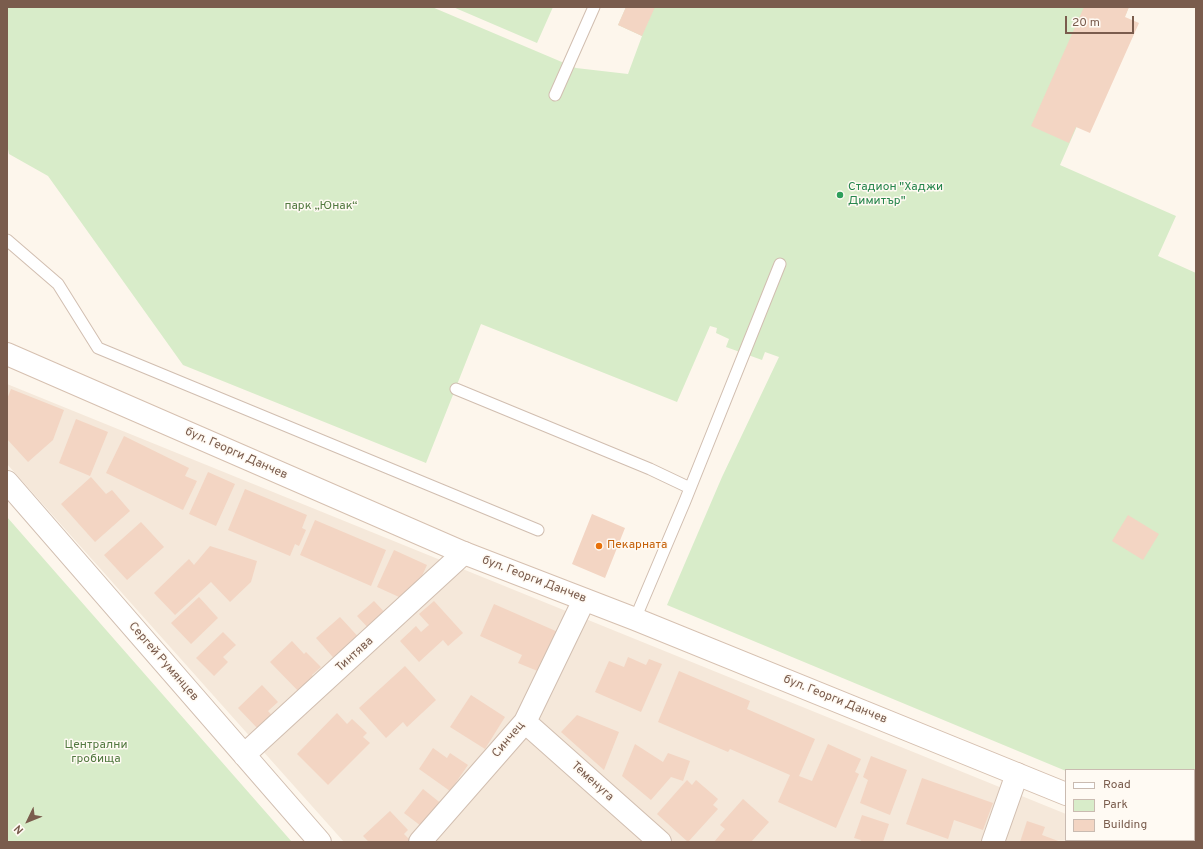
<!DOCTYPE html>
<meta charset="utf-8">
<style>
body{margin:0}
#map{position:relative;width:1203px;height:849px;overflow:hidden;background:#fdf6ec;font-family:Overpass,sans-serif}
canvas{display:block}
.frame{position:absolute;inset:0;border:8px solid #7a5c4d;pointer-events:none}
.legend{position:absolute;left:1065px;top:769px;width:130px;height:72px;box-sizing:border-box;background:#fffaf3;border:1px solid #cabbb1;margin:0;padding:5px 7px;list-style:none;font-size:12px;color:#7a5c4d}
.legend li{display:flex;align-items:center;gap:8px;height:20px}
.legend b{width:20px;border:1px solid #cabbb1}
.north{position:absolute;left:8px;top:801px;width:40px;height:40px;-webkit-text-stroke:3px #fffaf3;paint-order:stroke;rotate:227deg;font-size:11px;font-weight:700;line-height:16px;text-align:center;color:#7a5c4d}
.north::after{content:'';display:block;margin:auto;width:14px;height:18px;background:#7a5c4d;clip-path:polygon(50% 0,100% 100%,50% 72%,0 100%)}
.scale{position:absolute;left:1065px;top:16px;width:69px;height:18px;box-sizing:border-box;border:2px solid #7a5c4d;border-top:0;padding-left:5px;font-size:12px;line-height:14px;white-space:nowrap;color:#7a5c4d;-webkit-text-stroke:3px #fffaf3;paint-order:stroke}
</style>
<div id="map">
<canvas width="1203" height="849"></canvas>
<div class="frame"></div>
<ul class="legend">
<li><b style="height:5px;background:#fff"></b>Road</li>
<li><b style="height:11px;background:#d8ecc9"></b>Park</li>
<li><b style="height:11px;background:#f3d5c3"></b>Building</li>
</ul>
<div class="north">N</div>
<div class="scale">20 m</div>
</div>
<script>
const ctx = document.querySelector('canvas').getContext('2d');
ctx.lineJoin = 'round';
function paint(path, color) { ctx.fillStyle = color; ctx.fill(path, 'evenodd'); }
const poly = rows => new Path2D(rows.map(r => 'M' + r).join(''));
function strokePath(path, color, width, dash) { ctx.strokeStyle = color; ctx.lineWidth = width; ctx.lineCap = dash ? 'butt' : 'round'; ctx.setLineDash(dash || []); ctx.stroke(path); }
function write(font, color, halo, rows, align = 'center') {
  ctx.font = font + ' Overpass,sans-serif'; ctx.lineWidth = 3; ctx.setLineDash([]); ctx.textBaseline = 'middle'; ctx.strokeStyle = halo; ctx.fillStyle = color; for (const [text, x, y, turn = 0] of rows) {
    ctx.save(); ctx.translate(x, y); ctx.rotate((+turn || 0) * Math.PI / 180); ctx.textAlign = isNaN(turn) ? turn : align; if (halo) ctx.strokeText(text, 0, 0); ctx.fillText(text, 0, 0); ctx.restore();
  }
}
const residential = poly([
 [7,384,1066,814,1066,840,1131,840,1136,842,344,842,7,464]
]);
const green = poly([
 [7,7,432,7,576,68,628,74,642,36,618,25,626,7,1129,7,1060,165,1176,216,1158,256,1196,273,1196,826,1194,825,1194,770,1066,771,667,605,722,477,779,357,765,352,762,360,726,347,729,339,716,333,717,328,710,326,677,402,481,324,426,463,183,365,48,176,9,154,7,144],
 [453,7,553,7,537,43],
 [7,517,292,842,7,842]
]);
const building = poly([
 [626,7,655,7,642,36,618,25],
 [1084,7,1129,7,1125,17,1139,23,1090,133,1076,127,1069,143,1031,126],
 [11,389,64,410,53,440,28,462,7,439,7,399],
 [76,419,108,432,90,476,59,463],
 [124,436,189,468,185,476,197,481,183,510,106,473],
 [208,472,235,484,216,526,189,514],
 [91,477,106,494,112,490,130,511,95,542,61,504],
 [245,489,307,515,302,528,306,530,299,546,295,544,290,556,228,530],
 [592,514,625,528,605,578,572,564],
 [1128,515,1159,534,1143,560,1112,541],
 [315,520,386,550,371,586,300,555],
 [141,522,164,547,127,580,104,555],
 [210,546,257,561,251,582,230,602,211,582,175,615,154,593,189,559,194,565],
 [394,550,427,565,410,602,377,587],
 [199,597,218,618,191,644,171,623],
 [374,601,390,618,373,633,357,616],
 [434,601,463,633,448,646,443,640,419,662,400,641,416,626,421,632,429,625,419,614],
 [494,604,558,632,540,672,518,663,522,655,480,636],
 [340,617,363,642,339,664,316,638],
 [223,632,236,645,223,657,228,662,214,676,196,658],
 [292,641,304,654,306,652,321,667,312,675,318,682,303,696,270,662],
 [628,657,646,665,649,659,662,664,641,712,595,692,609,661,624,667],
 [405,666,436,700,407,727,403,722,386,738,359,708],
 [679,671,750,701,747,709,815,739,799,776,812,781,828,744,861,759,855,772,859,774,836,828,778,802,790,775,730,749,728,752,658,722],
 [262,685,278,702,268,711,275,719,261,732,238,708],
 [471,695,505,717,485,749,450,727],
 [337,713,347,724,352,719,367,733,363,737,370,743,328,785,297,754],
 [577,715,619,732,604,770,561,732],
 [635,744,663,762,668,753,690,761,683,781,671,777,651,800,622,776],
 [433,748,447,758,450,753,468,765,450,791,419,769],
 [871,756,907,770,890,815,860,803,868,780,863,777],
 [922,778,993,803,983,830,954,820,948,839,906,824],
 [687,780,692,785,696,780,718,799,713,805,718,809,688,842,657,814],
 [423,789,443,805,425,829,404,813],
 [743,799,769,822,751,842,714,842,725,829,720,825],
 [390,811,408,830,404,834,412,842,369,842,363,836],
 [862,815,889,824,883,842,860,842,861,840,854,838],
 [1027,821,1045,827,1042,835,1061,842,1020,842]
]);
const lane = poly([
 [555,95,594,7],
 [7,240,58,284,98,348,538,530],
 [456,389,650,469,690,488],
 [635,619,685,501,780,264]
]);
const street = poly([
 [7,482,320,842],
 [525,722,660,842],
 [244,755,464,553],
 [420,842,525,722,584,600],
 [993,842,1017,774]
]);
const secondary = poly([
 [7,354,464,553,635,619,1066,794],
 [1177,840,1182,842]
]);
const markers = [
 [840,195,4,"#2e9e5b"],
 [599,546,4,"#e8710a"]
];
const leisureNames = [
 ["Стадион \"Хаджи",848,188],
 ["Димитър\"",848,202]
];
const parkNames = [
 ["парк „Юнак“",321,207],
 ["Централни",96,746],
 ["гробища",96,760]
];
const streetNames = [
 ["бул. Георги Данчев",236,454,24],
 ["бул. Георги Данчев",534,580,21],
 ["Тинтява",355,655,-42],
 ["Сергей Румянцев",163,662,49],
 ["бул. Георги Данчев",835,700,22],
 ["Синчец",509,740,-50],
 ["Теменуга",592,782,42]
];
const foodNames = [
 ["Пекарната",607,546]
];
paint(residential, '#f5e8da');
paint(green, '#d8ecc9');
paint(building, '#f3d5c3');
strokePath(lane, '#d1beb0', 13);
strokePath(street, '#d1beb0', 24);
strokePath(secondary, '#d6c0b0', 24);
strokePath(lane, '#fff', 11);
strokePath(street, '#fff', 22);
strokePath(secondary, '#fff', 22);
for (const [x, y, r, color] of markers) { const dot = new Path2D(); dot.arc(x, y, r, 0, 2 * Math.PI); ctx.fillStyle = color; ctx.fill(dot); strokePath(dot, '#fffaf3', 1.5); }
write('12px', '#27864d', '#fffaf3', leisureNames, 'left');
write('12px', '#537a41', '#fffaf3', parkNames);
write('12px', '#7a5c4d', '#fffaf3', streetNames);
write('12px', '#c56008', '#fffaf3', foodNames, 'left');
</script>
